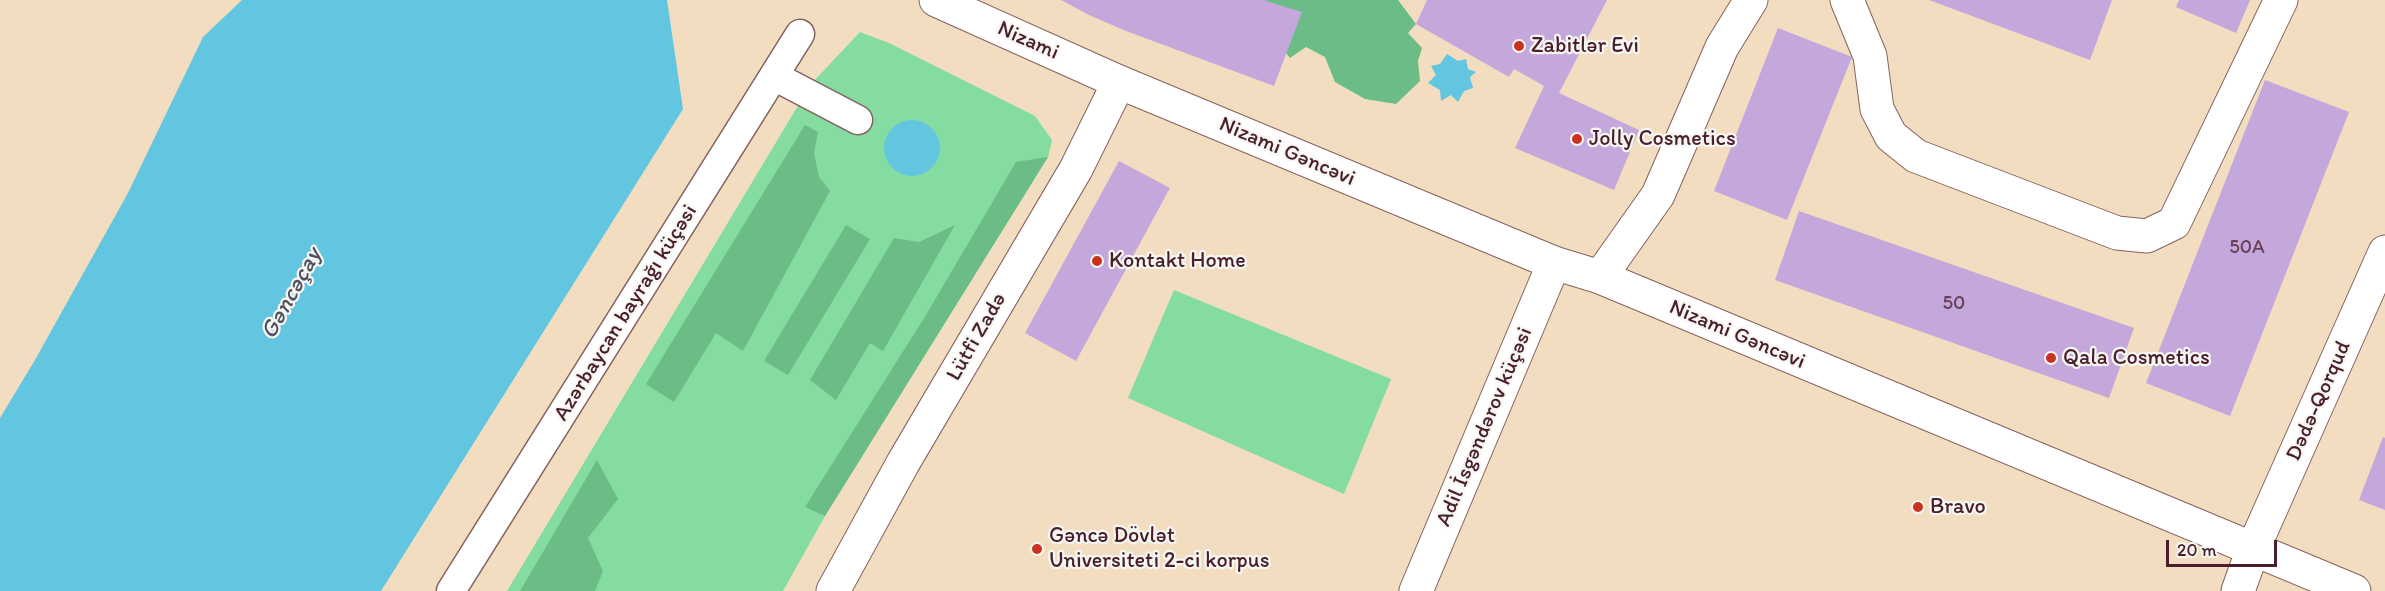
<!DOCTYPE html>
<meta charset="utf-8">
<style>
body{margin:0}
#map{position:relative;width:2385px;height:591px;overflow:hidden;background:#f2ddc0;font-family:Itim,sans-serif}
canvas{display:block}
.scale{position:absolute;left:2166px;top:540px;width:111px;height:27px;box-sizing:border-box;border:3px solid #4a1f2b;border-top:0;padding-left:8px;font-size:18px;line-height:21px;white-space:nowrap;color:#4a1f2b;-webkit-text-stroke:4px #f6f6f2;paint-order:stroke}
</style>
<div id="map">
<canvas width="2385" height="591"></canvas>
<div class="scale">20 m</div>
</div>
<script>
const ctx = document.querySelector('canvas').getContext('2d');
ctx.lineJoin = 'round';
function paint(path, color) { ctx.fillStyle = color; ctx.fill(path, 'evenodd'); }
const poly = rows => new Path2D(rows.map(r => 'M' + r).join(''));
function strokePath(path, color, width, dash) { ctx.strokeStyle = color; ctx.lineWidth = width; ctx.lineCap = dash ? 'butt' : 'round'; ctx.setLineDash(dash || []); ctx.stroke(path); }
function write(font, color, halo, rows, align = 'center') {
  ctx.font = font + ' Itim,sans-serif'; ctx.lineWidth = 4.5; ctx.setLineDash([]); ctx.textBaseline = 'middle'; ctx.strokeStyle = halo; ctx.fillStyle = color; for (const [text, x, y, turn = 0] of rows) {
    ctx.save(); ctx.translate(x, y); ctx.rotate((+turn || 0) * Math.PI / 180); ctx.textAlign = isNaN(turn) ? turn : align; if (halo) ctx.strokeText(text, 0, 0); ctx.fillText(text, 0, 0); ctx.restore();
  }
}
const green = poly([
 [860,32,889,43,1035,116,1052,140,1048,157,825,516,783,591,507,591,811,84],
 [1174,290,1391,379,1344,494,1128,398]
]);
const forest = poly([
 [1221,0,1398,0,1416,24,1408,33,1422,48,1418,61,1420,81,1396,104,1365,99,1335,82,1325,57,1306,47,1290,58,1281,47],
 [805,125,818,132,814,153,819,177,830,191,743,351,716,333,674,402,646,384],
 [1048,157,825,516,805,507,926,315,1016,162],
 [846,225,870,239,788,375,764,361],
 [955,225,883,351,870,343,836,400,810,380,894,238,919,242],
 [597,460,618,499,588,538,603,571,595,591,520,591]
]);
const water = poly([
 [242,0,667,0,683,109,381,591,0,591,0,418,35,360,128,193,203,37],
 [1447,54,1458,61,1466,59,1468,69,1476,72,1470,77,1473,88,1464,91,1458,102,1451,95,1441,101,1440,90,1428,83,1436,75,1431,66,1440,64],
 '884 148a28 28 0 1 1 56 0a28 28 0 1 1-56 0Z'
]);
const building = poly([
 [1061,0,1263,0,1302,12,1274,86,1126,31,1089,15],
 [1427,0,1607,0,1559,93,1639,130,1614,190,1515,148,1544,86,1514,69,1509,77,1416,24],
 [1929,0,2112,0,2090,60],
 [2179,0,2250,0,2236,33,2176,7],
 [1778,28,1852,57,1787,220,1714,191],
 [2265,80,2349,112,2230,416,2146,383],
 [1119,161,1170,188,1076,361,1025,333],
 [1799,211,2134,328,2109,398,1775,280],
 [2383,437,2385,438,2385,510,2359,500]
]);
const pedestrian = poly([
 [774,76,858,120],
 [451,591,800,34]
]);
const minor = poly([
 [1847,0,1870,56,1877,109,1891,136,1916,156,2117,233,2147,236,2174,223,2281,0],
 [1600,277,1658,195,1722,47,1751,0],
 [2253,549,2385,252],
 [833,591,903,463,1076,169,1119,82],
 [1416,591,1554,263]
]);
const secondary = poly([
 [2238,591,2253,549]
]);
const primary = poly([
 [936,0,1119,82,1554,263,1600,277,2354,591]
]);
const markers = [
 [1519,46,6,"#c8321e"],
 [1577,139,6,"#c8321e"],
 [1097,261,6,"#c8321e"],
 [2051,358,6,"#c8321e"],
 [1918,507,6,"#c8321e"],
 [1037,549,6,"#c8321e"]
];
const numberNames = [
 ["50A",2247,248],
 ["50",1954,304]
];
const streetNames = [
 ["Nizami",1028,41,24],
 ["Nizami Gəncəvi",1287,152,23],
 ["Azərbaycan bayrağı küçəsi",626,313,-58],
 ["Nizami Gəncəvi",1737,335,23],
 ["Lütfi Zadə",977,337,-60],
 ["Dədə-Qorqud",2319,401,-66],
 ["Adil İsgəndərov küçəsi",1485,427,-67]
];
const poiNames = [
 ["Zabitlər Evi",1531,46],
 ["Jolly Cosmetics",1589,139],
 ["Kontakt Home",1109,261],
 ["Qala Cosmetics",2063,358],
 ["Bravo",1930,507],
 ["Gəncə Dövlət",1049,536],
 ["Universiteti 2-ci korpus",1049,561]
];
const waterNames = [
 ["Gəncəçay",292,294,-61]
];
paint(green, '#84dca0');
paint(forest, '#6bbc86');
paint(water, '#62c6e0');
paint(building, '#c4a8dc');
strokePath(pedestrian, '#85625f', 31);
strokePath(minor, '#85625f', 35);
strokePath(secondary, '#85625f', 35);
strokePath(primary, '#85625f', 35);
strokePath(pedestrian, '#fff', 28);
strokePath(minor, '#fff', 33);
strokePath(secondary, '#fff', 33);
strokePath(primary, '#fff', 33);
for (const [x, y, r, color] of markers) { const dot = new Path2D(); dot.arc(x, y, r, 0, 2 * Math.PI); ctx.fillStyle = color; ctx.fill(dot); strokePath(dot, '#f6f6f2', 2); }
write('20px', '#684157', null, numberNames);
write('22px', '#4a1f2b', '#f6f6f2', streetNames);
write('22px', '#4a1f2b', '#f6f6f2', poiNames, 'left');
write('italic 24px', '#515161', '#f6f6f2', waterNames);
</script>
